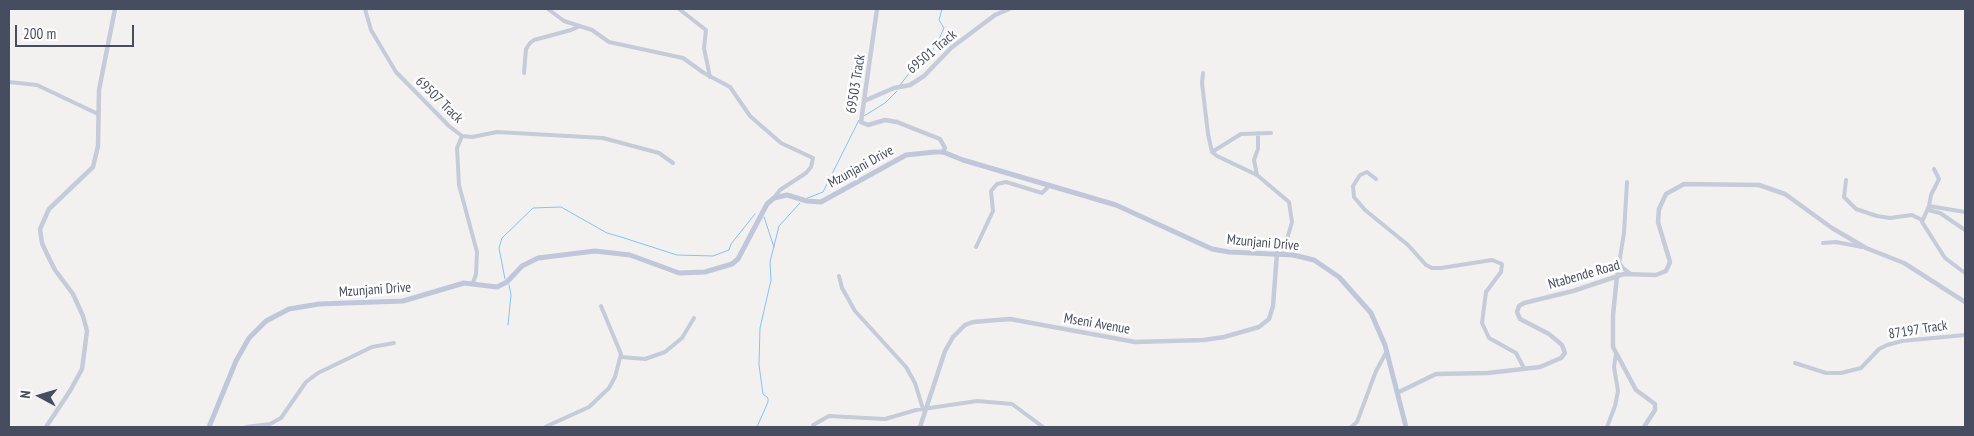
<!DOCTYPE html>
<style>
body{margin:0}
#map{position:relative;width:1974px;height:436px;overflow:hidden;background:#f3f1f0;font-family:"PT Sans Narrow",sans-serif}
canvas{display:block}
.frame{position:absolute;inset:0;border:10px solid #464d60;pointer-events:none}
.north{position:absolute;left:15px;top:371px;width:50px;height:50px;-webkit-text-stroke:4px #fff;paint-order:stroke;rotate:276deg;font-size:14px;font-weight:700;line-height:20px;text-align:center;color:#464d60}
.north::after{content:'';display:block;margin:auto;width:18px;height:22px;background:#464d60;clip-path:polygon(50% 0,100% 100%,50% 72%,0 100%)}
.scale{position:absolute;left:15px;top:25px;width:119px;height:22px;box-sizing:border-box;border:2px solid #464d60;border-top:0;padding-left:6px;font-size:15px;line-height:18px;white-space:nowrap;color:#464d60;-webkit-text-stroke:4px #fff;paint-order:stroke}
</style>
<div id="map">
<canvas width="1974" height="436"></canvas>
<div class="frame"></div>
<div class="north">N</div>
<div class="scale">200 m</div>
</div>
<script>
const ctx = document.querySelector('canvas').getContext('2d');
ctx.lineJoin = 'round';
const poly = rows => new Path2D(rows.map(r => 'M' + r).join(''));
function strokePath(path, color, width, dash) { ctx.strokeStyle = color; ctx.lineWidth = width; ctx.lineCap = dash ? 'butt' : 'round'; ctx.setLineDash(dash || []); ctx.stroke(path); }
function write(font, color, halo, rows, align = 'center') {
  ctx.font = font + ' "PT Sans Narrow",sans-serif'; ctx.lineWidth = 5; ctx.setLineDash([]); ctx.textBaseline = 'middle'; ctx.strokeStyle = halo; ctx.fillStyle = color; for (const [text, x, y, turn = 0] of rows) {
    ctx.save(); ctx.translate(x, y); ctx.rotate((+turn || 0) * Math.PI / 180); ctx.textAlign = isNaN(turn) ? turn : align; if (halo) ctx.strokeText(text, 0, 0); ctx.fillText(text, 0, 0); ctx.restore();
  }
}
const stream = poly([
 [900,85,911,71,925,63,939,39,944,28,939,20,942,9],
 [864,116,885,103,897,91],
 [805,199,823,192,859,120],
 [764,217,774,247],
 [505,279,499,248,502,238,533,208,561,207,607,233,621,237,677,255,713,256,729,250,731,244,755,214],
 [508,325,511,295,509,285],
 [757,427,768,402,768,398,763,394,759,365,760,328,771,280,770,262,779,226,800,203]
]);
const minor = poly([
 [365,9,371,30,396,72,449,126,462,136,472,137,497,132,603,138,659,153,673,163],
 [548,9,564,21,592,30,609,42,683,58,704,73,730,87,750,116,781,143,813,158,811,167,806,173,780,190,774,198],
 [679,9,706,30,704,48,710,77],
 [524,73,526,49,530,43,534,40,571,30,580,26],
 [1203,73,1202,83,1208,134,1212,152,1217,156,1257,175,1289,202,1292,222,1283,253],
 [9,82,37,85,98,114],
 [462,136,457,148,459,185,477,252,476,274,473,283],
 [1212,152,1241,134,1271,133],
 [1257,175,1254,160,1258,149,1258,133],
 [1376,179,1367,172,1360,175,1353,186,1354,197,1365,210,1408,245,1426,265,1432,268,1441,268,1492,260,1502,264,1501,272,1486,292,1482,323,1489,338,1516,353,1524,368],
 [1846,180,1844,197,1856,209,1877,216,1890,218,1912,215,1922,220],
 [1929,206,1931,195,1939,179,1934,169],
 [1928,210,1940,213,1965,230],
 [1965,212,1929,206,1922,222,1945,258,1965,273],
 [1823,243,1836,242,1862,247],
 [976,247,993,211,991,191,997,184,1006,182,1042,193,1050,185],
 [1619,262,1623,268,1631,274],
 [839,276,842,288,855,311,906,367,915,383,923,409],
 [1617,276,1624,233,1627,182],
 [621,357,645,359,665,352,682,338,694,318],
 [1795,363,1826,373,1841,373,1861,368,1879,349,1887,345,1902,341,1965,335],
 [813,425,829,416,885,419,916,410,977,401,1012,404,1043,427],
 [246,427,270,424,281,418,306,382,318,373,372,347,394,343],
 [545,427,589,407,609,388,615,377,621,354,601,306],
 [1351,427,1357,422,1376,371,1387,351],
 [1607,427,1615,406,1618,391,1614,367,1616,354]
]);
const tertiary = poly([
 [877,9,861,122,868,125,885,120,897,122,940,139,945,148,943,152],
 [864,101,894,88,910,85,924,76,951,48,995,15,1009,9],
 [1617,276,1613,315,1613,347,1636,390,1655,404,1655,410,1644,427],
 [1399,392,1436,374,1488,373,1540,367,1561,358,1565,353,1562,345,1549,334,1520,319,1517,312,1519,306,1524,303,1573,291,1624,274,1656,275,1666,271,1670,262,1658,222,1659,209,1666,194,1684,184,1759,185,1785,194,1832,228,1866,248,1904,263,1965,302],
 [46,427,70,391,82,369,87,331,83,316,73,294,55,270,46,252,42,243,40,229,49,209,93,167,98,146,99,90,115,9],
 [920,427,945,351,953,337,965,325,973,322,1010,319,1135,342,1204,340,1224,337,1259,327,1269,319,1273,306,1277,253]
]);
const secondary = poly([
 [209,427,236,361,249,338,266,321,289,309,319,304,403,301,464,283,497,287,507,282,522,266,538,258,595,251,630,255,679,273,705,272,732,264,738,259,767,204,774,198,787,195,807,201,821,202,906,155,935,152,943,152,963,160,1116,205,1212,249,1229,252,1293,255,1314,260,1339,277,1371,313,1385,345,1406,427]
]);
const streetNames = [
 ["69501 Track",932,52,-40],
 ["69503 Track",856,84,-81],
 ["69507 Track",439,100,44],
 ["Mzunjani Drive",861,167,-29],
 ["Mzunjani Drive",1263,243,5],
 ["Ntabende Road",1584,275,-16],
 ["Mzunjani Drive",375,290,-4],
 ["Mseni Avenue",1097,324,10],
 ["87197 Track",1918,330,-9]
];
strokePath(stream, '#83c1f6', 1);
strokePath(minor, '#c6cbda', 4);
strokePath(tertiary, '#c6cbda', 4.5);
strokePath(secondary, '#c1c7db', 5);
write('14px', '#464d60', '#fff', streetNames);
</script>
